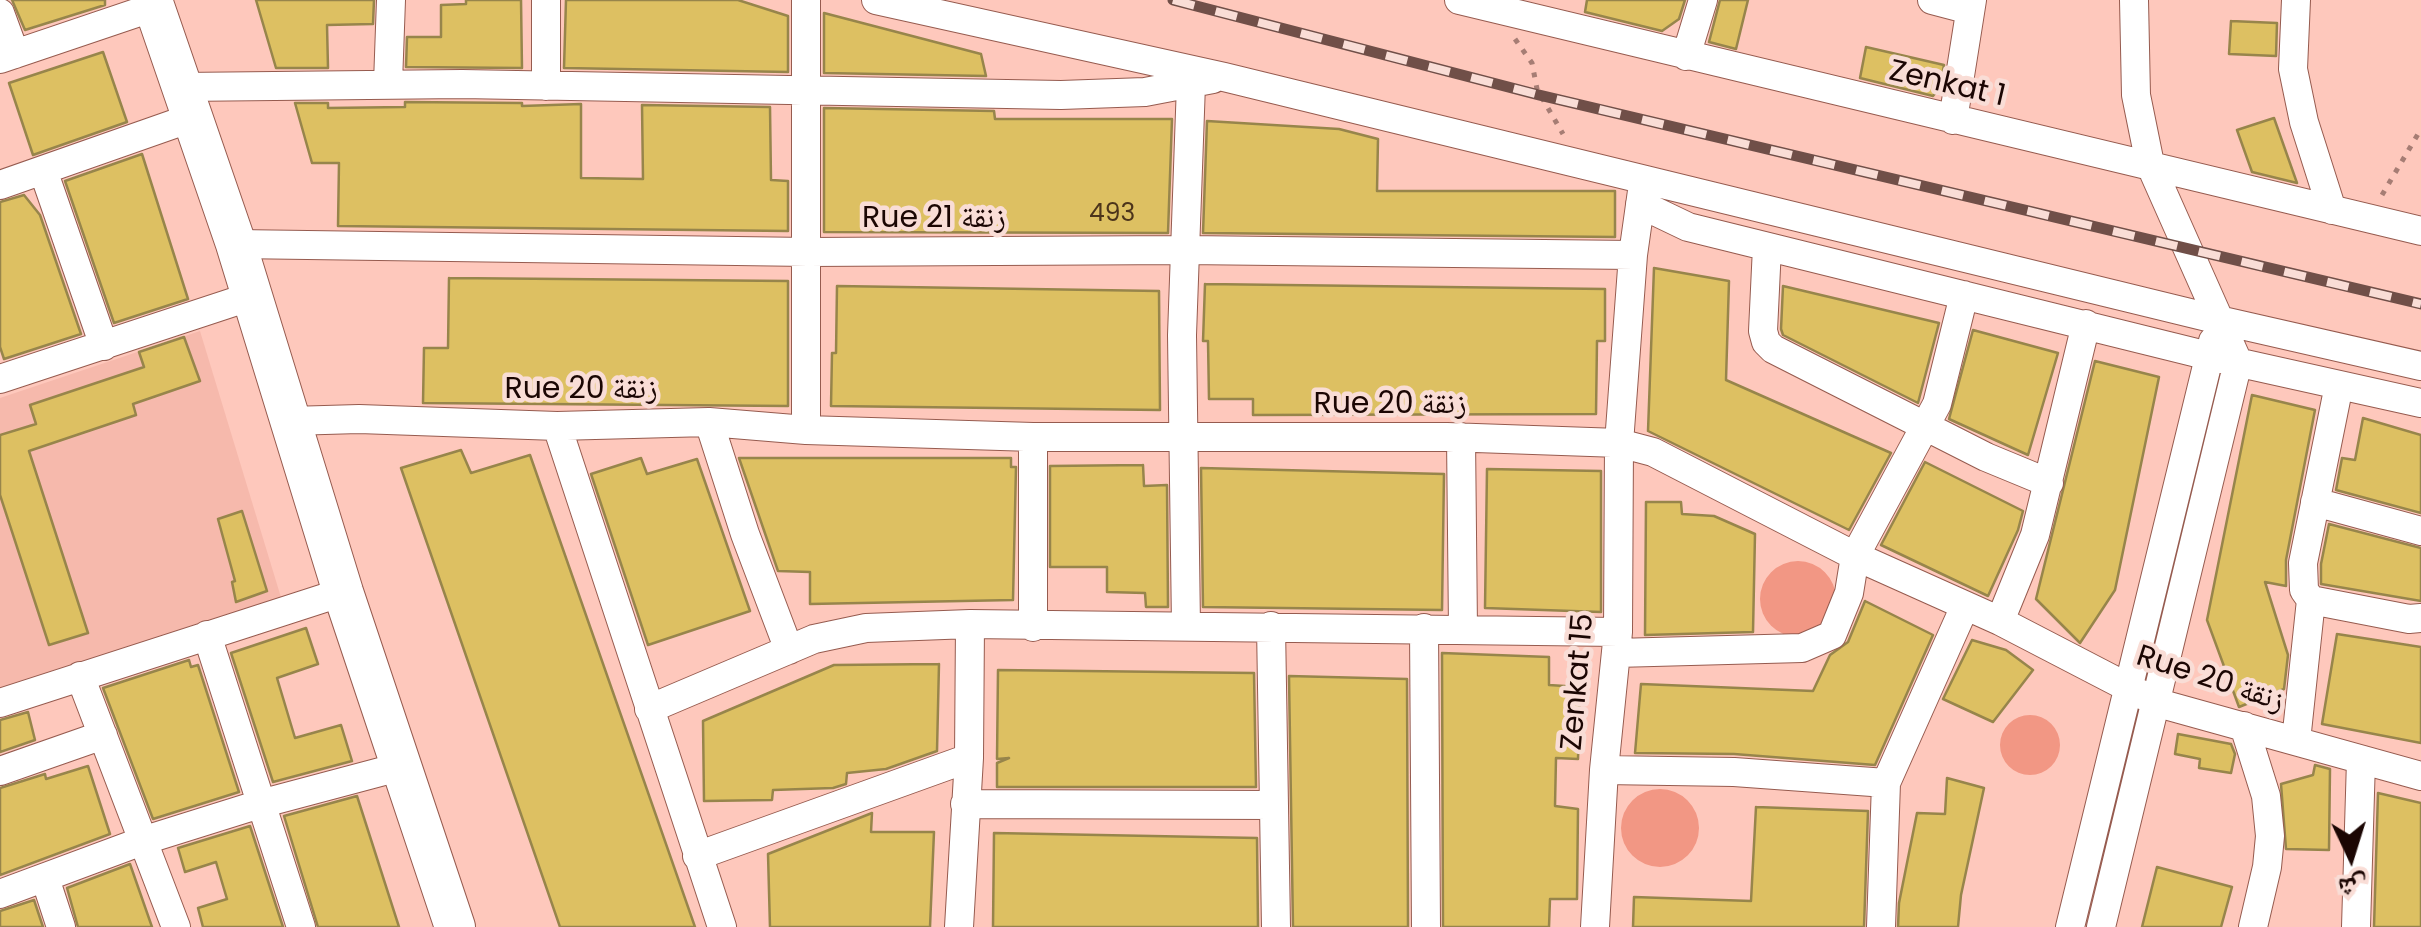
<!DOCTYPE html>
<meta charset="utf-8">
<style>
body{margin:0}
#map{position:relative;width:2421px;height:927px;overflow:hidden;background:#fec8bc;font-family:Poppins,"Noto Naskh Arabic",sans-serif}
canvas{display:block}
.north{position:absolute;left:2301px;top:807px;width:100px;height:100px;-webkit-text-stroke:8px #f9ddd6;paint-order:stroke;rotate:176deg;font-size:28px;font-weight:700;line-height:40px;text-align:center;color:#1b0603}
.north::after{content:'';display:block;margin:auto;width:35px;height:45px;background:#1b0603;clip-path:polygon(50% 0,100% 100%,50% 72%,0 100%)}
</style>
<div id="map">
<canvas width="2421" height="927"></canvas>
<div class="north">ش</div>
</div>
<script>
const ctx = document.querySelector('canvas').getContext('2d');
ctx.lineJoin = 'round';
function paint(path, color) { ctx.fillStyle = color; ctx.fill(path, 'evenodd'); }
const poly = rows => new Path2D(rows.map(r => 'M' + r).join(''));
function strokePath(path, color, width, dash) { ctx.strokeStyle = color; ctx.lineWidth = width; ctx.lineCap = dash ? 'butt' : 'round'; ctx.setLineDash(dash || []); ctx.stroke(path); }
function write(font, color, halo, rows, align = 'center') {
  ctx.font = font + ' Poppins,"Noto Naskh Arabic",sans-serif'; ctx.lineWidth = 9; ctx.setLineDash([]); ctx.textBaseline = 'middle'; ctx.strokeStyle = halo; ctx.fillStyle = color; for (const [text, x, y, turn = 0] of rows) {
    ctx.save(); ctx.translate(x, y); ctx.rotate((+turn || 0) * Math.PI / 180); ctx.textAlign = isNaN(turn) ? turn : align; if (halo) ctx.strokeText(text, 0, 0); ctx.fillText(text, 0, 0); ctx.restore();
  }
}
const built = poly([
 [200,331,283,604,0,697,0,398]
]);
const green = poly([
 '1760 599a38 38 0 1 1 76 0a38 38 0 1 1-76 0Z',
 '2000 745a30 30 0 1 1 60 0a30 30 0 1 1-60 0Z',
 '1621 828a39 39 0 1 1 78 0a39 39 0 1 1-78 0Z'
]);
const building = poly([
 [12,0,105,0,105,5,25,30,12,0],
 [256,0,374,0,373,24,327,25,328,68,276,68,256,0],
 [466,0,521,0,522,68,406,67,407,37,441,37,441,5,466,4,466,0],
 [566,0,738,0,788,16,788,72,564,68,566,0],
 [1587,0,1685,0,1679,19,1662,31,1585,12,1587,0],
 [1720,0,1748,0,1736,49,1709,42,1720,0],
 [824,13,981,54,986,76,824,73,824,13],
 [2231,21,2277,23,2276,56,2229,54,2231,21],
 [1866,47,1944,65,1940,87,1933,96,1860,78,1866,47],
 [103,52,127,122,33,155,9,83,103,52],
 [405,102,522,103,522,106,581,104,581,178,643,179,642,105,770,107,771,180,788,181,788,231,338,226,339,163,312,163,295,103,328,103,328,108,405,107,405,102],
 [824,108,994,111,995,119,1172,119,1168,233,824,232,824,108],
 [2274,118,2297,183,2252,172,2237,130,2274,118],
 [1207,121,1339,129,1378,139,1377,191,1615,191,1615,237,1203,233,1207,121],
 [142,154,188,299,114,323,65,181,142,154],
 [24,195,40,215,81,334,4,359,0,347,0,202,24,195],
 [1654,268,1729,281,1726,380,1891,453,1849,530,1648,431,1654,268],
 [449,278,788,281,788,406,423,403,424,348,448,348,449,278],
 [1205,284,1605,289,1605,341,1597,341,1596,414,1253,415,1253,399,1209,399,1208,341,1203,341,1205,284],
 [837,286,1159,291,1160,410,831,406,832,353,836,353,837,286],
 [1783,286,1939,323,1918,403,1783,335,1781,329,1783,286],
 [1973,330,2058,353,2028,455,1949,419,1973,330],
 [184,337,200,381,133,404,136,415,29,451,88,633,49,645,0,495,0,435,36,424,30,405,144,367,139,352,184,337],
 [2095,361,2159,377,2115,590,2080,643,2036,599,2095,361],
 [2252,395,2315,410,2286,560,2286,586,2265,582,2288,655,2284,689,2239,707,2207,620,2252,395],
 [2363,418,2421,435,2421,513,2336,490,2342,458,2355,460,2363,418],
 [461,450,471,473,530,455,695,927,560,927,401,468,461,450],
 [641,458,647,474,697,459,750,611,648,645,591,474,641,458],
 [739,458,1011,458,1011,467,1016,467,1013,600,810,604,810,572,778,571,739,458],
 [1925,462,2023,511,2018,530,1988,596,1881,545,1925,462],
 [1143,465,1144,486,1167,485,1168,607,1146,607,1145,593,1107,592,1107,567,1050,567,1050,466,1143,465],
 [1201,468,1444,474,1442,610,1203,607,1201,468],
 [1487,469,1601,471,1601,612,1485,608,1487,469],
 [1646,502,1681,502,1682,514,1714,516,1755,534,1753,632,1645,635,1646,502],
 [242,511,267,591,236,602,232,582,235,581,218,519,242,511],
 [2329,524,2421,548,2421,601,2321,584,2321,564,2329,524],
 [1865,601,1933,635,1875,765,1734,754,1635,753,1641,684,1813,691,1830,655,1848,642,1865,601],
 [306,628,318,664,277,678,295,738,341,725,352,761,273,782,231,653,306,628],
 [2337,634,2421,647,2421,743,2322,724,2337,634],
 [1972,640,2006,650,2033,670,1993,722,1943,699,1972,640],
 [1442,653,1549,657,1549,685,1580,687,1578,759,1556,758,1555,806,1578,809,1577,899,1550,899,1549,927,1443,927,1442,653],
 [189,660,191,667,198,665,239,792,153,819,103,688,189,660],
 [939,664,937,751,886,769,847,773,846,784,833,788,773,790,772,800,704,801,703,721,834,665,939,664],
 [998,670,1254,673,1256,787,997,787,997,763,1009,758,997,759,998,670],
 [1289,676,1407,679,1408,927,1293,927,1289,676],
 [28,712,35,740,0,752,0,720,28,712],
 [2178,734,2231,744,2235,754,2231,773,2199,768,2200,759,2175,754,2178,734],
 [2315,765,2330,769,2329,850,2286,849,2281,784,2313,775,2315,765],
 [88,766,110,834,0,875,0,788,45,774,46,779,88,766],
 [1947,778,1984,788,1961,895,1958,927,1898,927,1899,903,1917,813,1945,814,1947,778],
 [2378,793,2421,803,2421,927,2374,927,2378,793],
 [357,796,399,927,318,927,284,816,357,796],
 [1756,807,1868,811,1864,927,1633,927,1634,897,1751,901,1756,807],
 [872,813,871,832,934,832,930,927,770,927,768,854,872,813],
 [250,826,283,927,203,927,198,908,227,899,216,862,185,872,178,848,250,826],
 [994,833,1257,838,1258,927,993,927,994,833],
 [130,864,152,927,78,927,67,888,130,864],
 [2157,867,2232,887,2221,927,2142,927,2157,867],
 [34,900,43,927,0,927,0,911,34,900]
]);
const path = poly([
 [1515,39,1532,63,1537,89,1563,134],
 [2382,195,2421,129]
]);
const street = poly([
 [546,0,546,86],
 [806,0,806,430],
 [876,0,1224,77,2219,320,2421,366],
 [1459,0,2421,231],
 [1932,0,1970,10],
 [2296,0,2293,69,2304,122,2332,210],
 [0,13,15,54],
 [1686,56,1703,0],
 [0,59,154,7],
 [388,83,391,0],
 [181,87,462,84,1061,95,1145,92,1213,79],
 [1953,120,1972,0],
 [43,170,104,346],
 [0,185,191,118],
 [1640,204,1688,227,2209,356,2421,403],
 [236,244,808,252,1185,250,1633,255],
 [1767,247,1763,331,1766,342,1773,349,1986,457,2049,483],
 [0,379,252,296],
 [2339,385,2303,563,2304,590,2311,600,2409,619,2421,618],
 [290,421,359,419,557,426,709,422,806,430,1033,437,1447,437,1619,443,1653,452,1855,556,2000,621,2158,703,2421,776],
 [709,422,745,534,789,650],
 [557,426,722,927],
 [1461,437,1463,629],
 [2315,502,2421,531],
 [2000,621,2035,535,2086,324],
 [1186,626,1182,335,1191,84],
 [1271,626,1276,927],
 [1033,627,1033,437],
 [1424,628,1426,927],
 [207,635,301,927],
 [1616,653,1802,648,1832,635,1849,593,1855,556,1937,404,1964,295],
 [80,676,176,927],
 [0,703,343,592],
 [649,709,814,639,866,628,970,624,1618,632],
 [2244,726,2266,796,2270,836,2267,867,2253,927],
 [2296,741,2311,600],
 [1604,770,1734,772,1886,783],
 [0,771,103,735],
 [965,804,1274,805],
 [697,856,969,758],
 [45,878,61,927],
 [0,894,145,840,260,804,399,767],
 [959,927,969,758,970,624],
 [1595,927,1604,770,1618,632,1619,443,1633,255,1642,191],
 [1881,927,1886,783,1965,606],
 [2070,927,2213,341],
 [2101,927,2238,362,2150,164,2136,95,2134,0],
 [2356,927,2361,760]
]);
const secondary = poly([
 [152,0,236,244,343,592,455,927]
]);
const rail = poly([
 [1173,0,1539,95,2421,304]
]);
const numberNames = [
 ["493",1112,215]
];
const streetNames = [
 ["Zenkat 1",1947,85,13],
 ["Rue 21 زنقة",934,219],
 ["Rue 20 زنقة",581,390],
 ["Rue 20 زنقة",1390,405],
 ["Rue 20 زنقة",2210,680,18],
 ["Zenkat 15",1579,682,-85]
];
paint(built, '#f6b9ac');
paint(green, '#f29784');
paint(building, '#ddc062');
strokePath(building, '#97854b', 2.5);
strokePath(street, '#965b4f', 30);
strokePath(secondary, '#965b4f', 42);
strokePath(path, '#a67d74', 5, [5, 8]);
strokePath(street, '#fff', 28);
strokePath(secondary, '#fff', 40);
strokePath(rail, '#704f48', 11);
strokePath(rail, '#f9ddd6', 8, [22]);
write('25px', '#4c341b', null, numberNames);
write('30px', '#1b0603', '#f9ddd6', streetNames);
</script>
